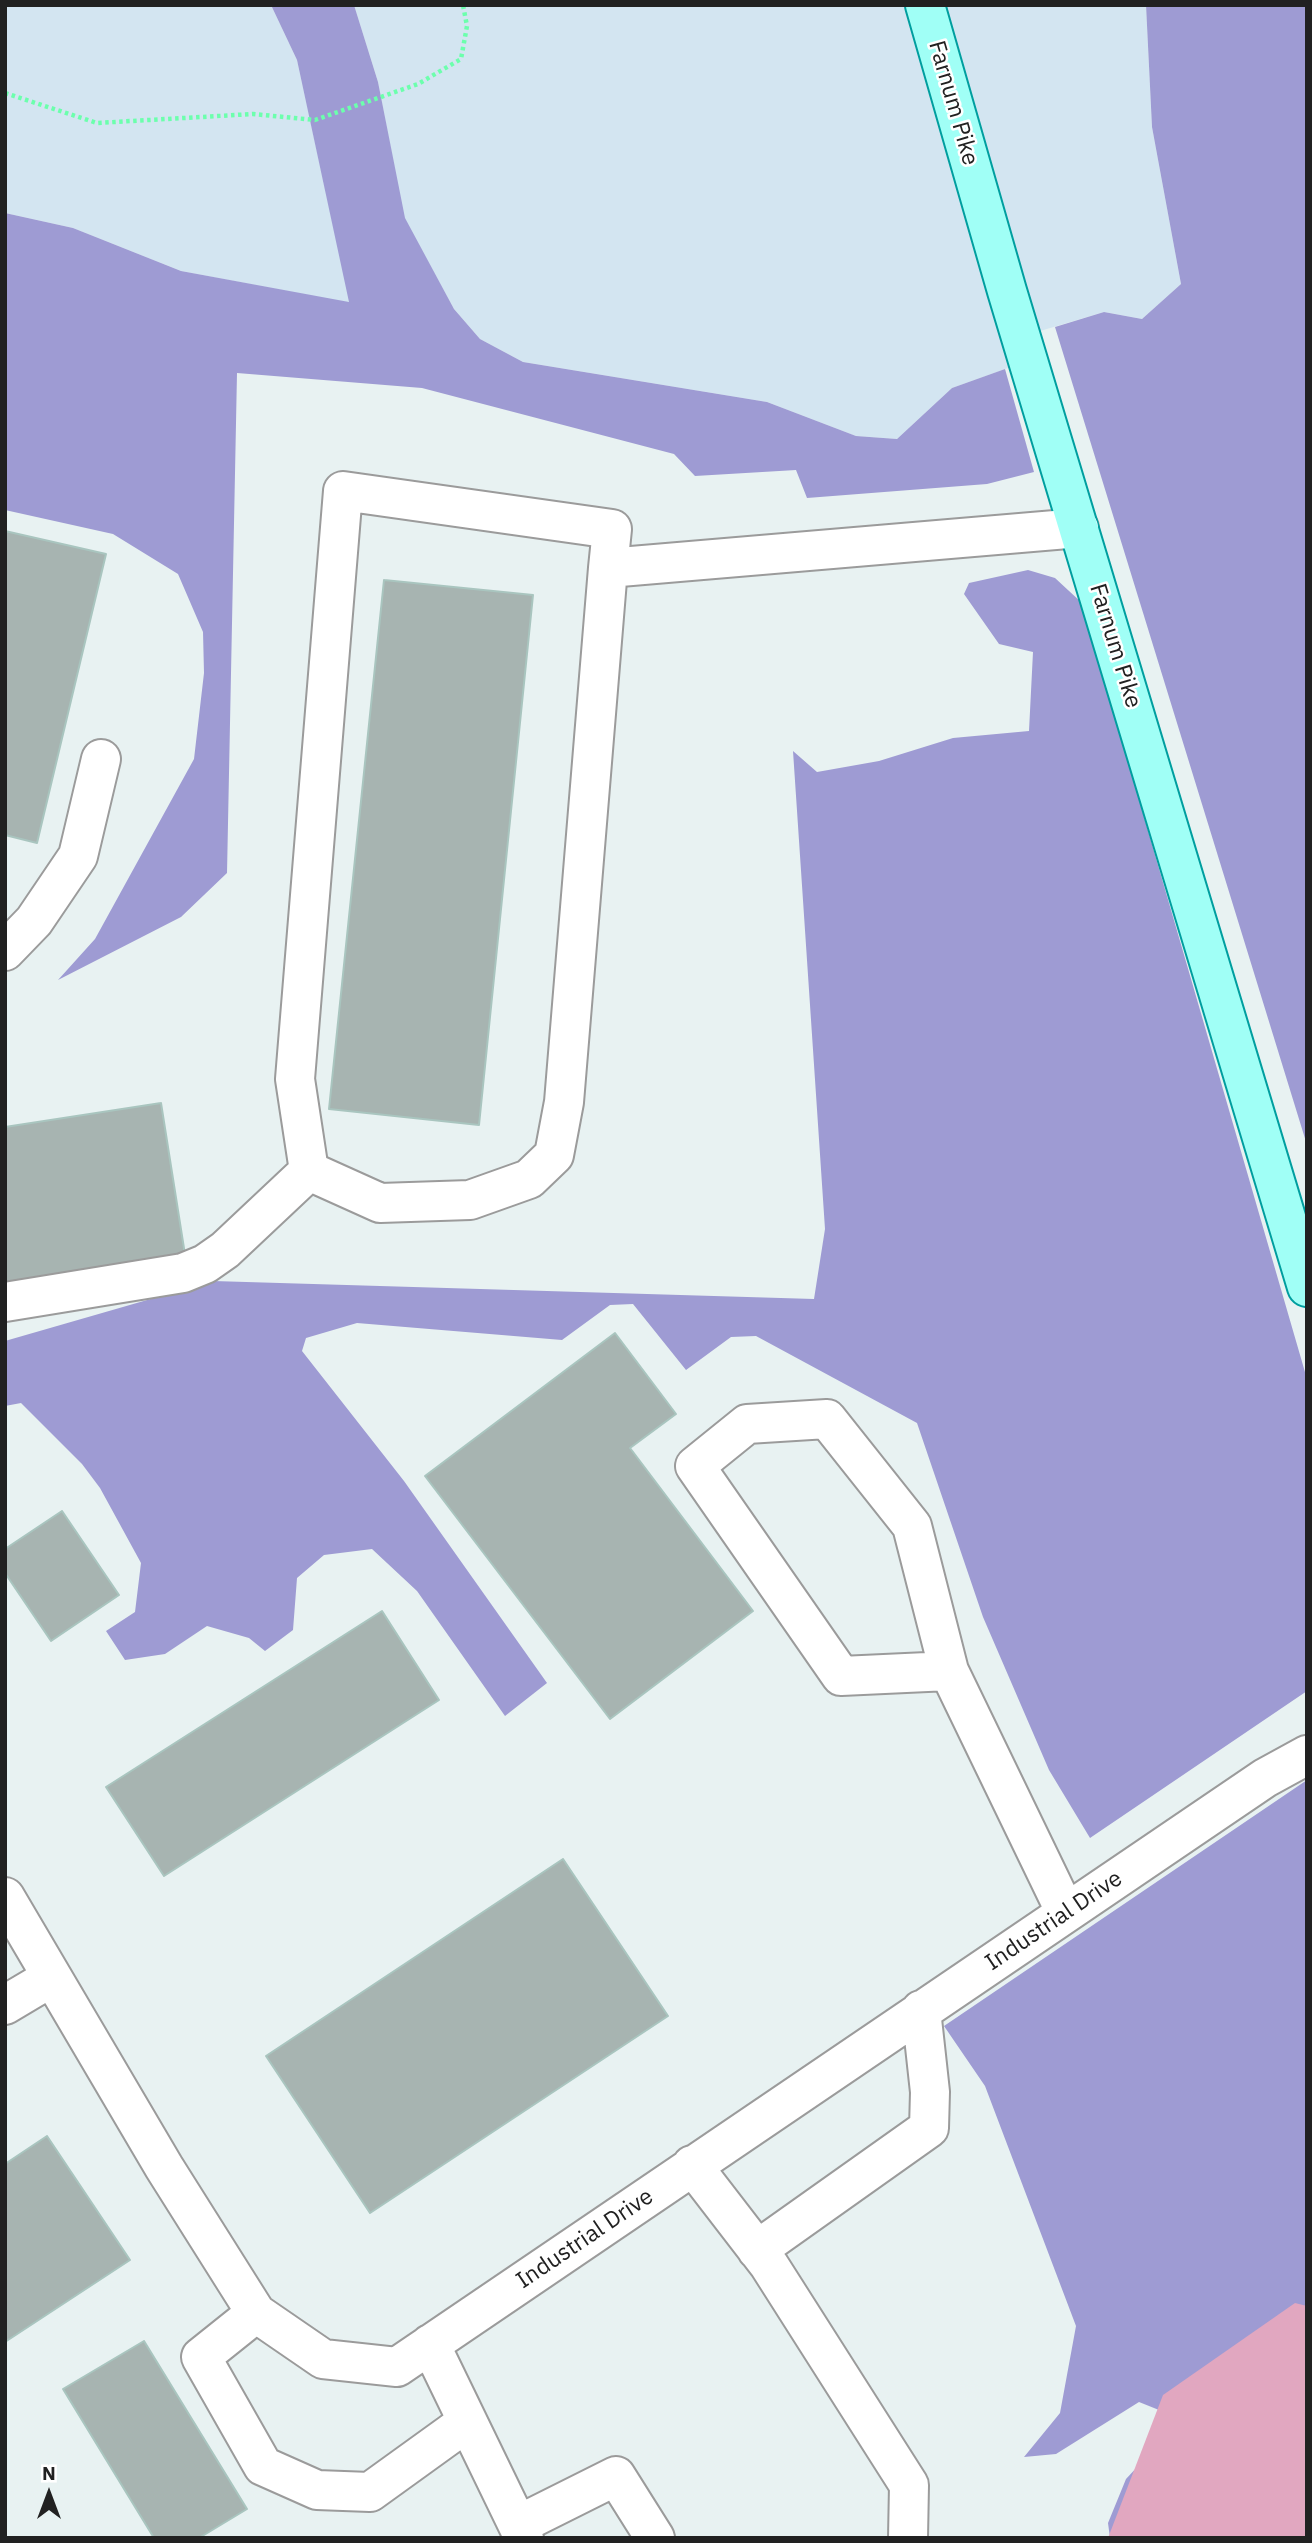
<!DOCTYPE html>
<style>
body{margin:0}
#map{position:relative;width:1312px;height:2543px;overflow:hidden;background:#e8f2f2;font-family:"IBM Plex Sans",sans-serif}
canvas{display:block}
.frame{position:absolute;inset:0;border:7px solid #212121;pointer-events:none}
.north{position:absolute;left:14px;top:2459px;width:70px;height:70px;-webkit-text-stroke:5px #fff;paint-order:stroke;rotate:0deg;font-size:19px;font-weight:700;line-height:28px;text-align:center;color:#212121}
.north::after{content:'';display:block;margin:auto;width:24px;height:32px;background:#212121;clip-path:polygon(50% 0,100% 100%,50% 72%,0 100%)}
</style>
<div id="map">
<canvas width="1312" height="2543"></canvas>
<div class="frame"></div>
<div class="north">N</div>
</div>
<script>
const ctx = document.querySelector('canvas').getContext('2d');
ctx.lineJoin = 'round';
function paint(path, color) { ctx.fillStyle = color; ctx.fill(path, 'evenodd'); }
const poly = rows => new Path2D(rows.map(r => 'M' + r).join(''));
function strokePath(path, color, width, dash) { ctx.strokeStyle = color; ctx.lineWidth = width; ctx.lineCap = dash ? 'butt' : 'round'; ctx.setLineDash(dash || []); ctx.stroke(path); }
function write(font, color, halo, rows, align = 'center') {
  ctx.font = font + ' "IBM Plex Sans",sans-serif'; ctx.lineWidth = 5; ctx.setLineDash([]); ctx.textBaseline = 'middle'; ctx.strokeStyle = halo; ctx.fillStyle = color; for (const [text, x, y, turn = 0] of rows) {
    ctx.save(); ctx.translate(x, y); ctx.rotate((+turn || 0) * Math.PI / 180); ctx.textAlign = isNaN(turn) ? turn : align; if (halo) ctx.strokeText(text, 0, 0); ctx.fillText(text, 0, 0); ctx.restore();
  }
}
const farmland = poly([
 [5,5,271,5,297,60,350,303,181,271,73,228,5,213],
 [354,5,1146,5,1152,127,1181,284,1142,319,1104,312,1030,334,1025,362,952,388,897,439,856,436,767,402,523,362,480,339,454,309,404,218,378,82]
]);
const forest = poly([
 [271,5,354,5,378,82,405,218,454,309,480,339,523,362,767,402,856,436,897,439,952,388,1005,369,1034,472,987,484,807,498,796,470,695,476,674,454,422,388,237,373,227,873,181,917,58,980,95,939,194,759,204,673,203,632,178,574,113,534,5,510,5,213,73,228,181,271,349,302,297,60],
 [1146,5,1307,5,1307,1145,1055,327,1104,312,1142,319,1181,284,1152,127],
 [1028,570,1055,578,1082,603,1307,1379,1307,1691,1090,1838,1049,1770,983,1617,917,1423,756,1336,731,1337,686,1370,633,1304,610,1305,562,1340,357,1323,306,1338,302,1351,404,1481,547,1683,505,1716,417,1591,372,1549,324,1555,297,1578,293,1630,265,1651,249,1638,207,1626,165,1654,125,1660,106,1631,135,1612,141,1563,100,1488,82,1464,21,1403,5,1406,5,1341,213,1281,814,1299,825,1229,793,751,817,772,879,761,953,738,1029,731,1033,652,999,644,964,594,969,583],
 [1307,1780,1307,2341,1110,2538,1108,2523,1126,2479,1166,2436,1169,2414,1139,2402,1056,2454,1024,2457,1060,2413,1076,2326,985,2086,944,2026]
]);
const water = poly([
 [1295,2303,1307,2306,1307,2538,1108,2538,1163,2395]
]);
const building = poly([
 [5,531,106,554,37,843,5,835,5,531],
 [384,580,533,595,479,1125,329,1109,384,580],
 [161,1103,186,1261,5,1289,5,1127,161,1103],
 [615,1333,676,1414,630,1448,753,1611,610,1719,425,1476,615,1333],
 [62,1511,119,1595,51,1641,5,1573,5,1549,62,1511],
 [382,1611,439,1700,164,1876,106,1787,382,1611],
 [563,1859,668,2016,370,2213,266,2056,563,1859],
 [47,2136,130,2260,5,2342,5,2164,47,2136],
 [144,2341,247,2509,199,2538,154,2538,63,2389,144,2341]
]);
const path = poly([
 [5,93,97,123,253,114,315,120,418,84,461,59,467,26,463,5]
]);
const minor = poly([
 [608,568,612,529,343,491,295,1079,309,1171,380,1203,470,1200,529,1179,554,1155,564,1102,608,568,1079,528],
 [5,951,34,921,78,856,101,759],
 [5,1302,183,1273,205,1264,225,1250,309,1171],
 [949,1671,841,1676,695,1466,747,1424,827,1419,912,1526,949,1671,1066,1913],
 [5,1897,164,2167,256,2313,323,2359,397,2367,1265,1778,1307,1755],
 [5,2005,52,1977],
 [692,2165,769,2265,909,2485,908,2538],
 [757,2250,929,2128,930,2092,921,2010],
 [256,2313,201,2357,263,2466,317,2490,370,2492,467,2422],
 [430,2344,524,2538],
 [518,2525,616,2476,655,2538]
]);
const major = poly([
 [925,5,1007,291,1307,1287]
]);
const streetNames = [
 ["Farnum Pike",953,103,74],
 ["Farnum Pike",1115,646,73],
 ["Industrial Drive",1054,1921,-34],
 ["Industrial Drive",585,2239,-34]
];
paint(farmland, '#d3e5f1');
paint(forest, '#9e9bd3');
paint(water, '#e1a7c0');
paint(building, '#a7b4b1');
strokePath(building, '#a9c5bf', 2);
strokePath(minor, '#9b9b9b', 42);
strokePath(major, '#009e9f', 42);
strokePath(path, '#6cffad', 4.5, [3.5, 3.5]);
strokePath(minor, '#fff', 38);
strokePath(major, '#a0fff6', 38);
write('23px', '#212121', '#fff', streetNames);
</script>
